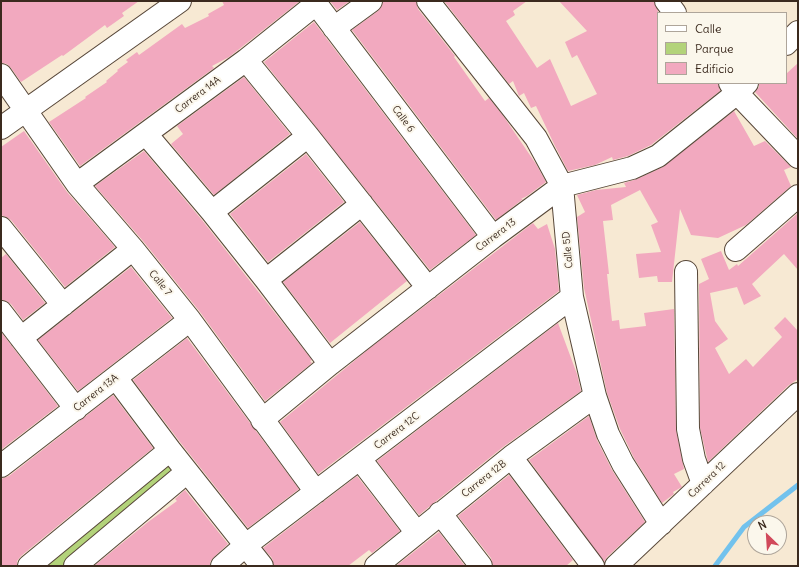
<!DOCTYPE html>
<style>
body{margin:0}
#map{position:relative;width:799px;height:567px;overflow:hidden;background:#f7e9d3;font-family:Delius,sans-serif}
canvas{display:block}
.frame{position:absolute;inset:0;border:2px solid #3b2a1e;pointer-events:none}
.legend{position:absolute;left:657px;top:12px;width:130px;height:72px;box-sizing:border-box;background:#fbf7ec;border:1px solid #aea59a;margin:0;padding:5px 7px;list-style:none;font-size:12px;color:#3b2a1e}
.legend li{display:flex;align-items:center;gap:8px;height:20px}
.legend b{width:20px;border:1px solid #aea59a}
.north{position:absolute;left:747px;top:515px;width:40px;height:40px;box-sizing:border-box;background:#fbf7ec;border:1px solid #aea59a;border-radius:50%;rotate:335deg;font-size:11px;font-weight:700;line-height:16px;text-align:center;color:#3b2a1e}
.north::after{content:'';display:block;margin:auto;width:14px;height:18px;background:#d1495b;clip-path:polygon(50% 0,100% 100%,50% 72%,0 100%)}
</style>
<div id="map">
<canvas width="799" height="567"></canvas>
<div class="frame"></div>
<ul class="legend">
<li><b style="height:5px;background:#fff"></b>Calle</li>
<li><b style="height:11px;background:#b3d37a"></b>Parque</li>
<li><b style="height:11px;background:#f2a9bf"></b>Edificio</li>
</ul>
<div class="north">N</div>
</div>
<script>
const ctx = document.querySelector('canvas').getContext('2d');
ctx.lineJoin = 'round';
function paint(path, color) { ctx.fillStyle = color; ctx.fill(path, 'evenodd'); }
const poly = rows => new Path2D(rows.map(r => 'M' + r).join(''));
function strokePath(path, color, width, dash) { ctx.strokeStyle = color; ctx.lineWidth = width; ctx.lineCap = dash ? 'butt' : 'round'; ctx.setLineDash(dash || []); ctx.stroke(path); }
function write(font, color, halo, rows, align = 'center') {
  ctx.font = font + ' Delius,sans-serif'; ctx.lineWidth = 4; ctx.setLineDash([]); ctx.textBaseline = 'middle'; ctx.strokeStyle = halo; ctx.fillStyle = color; for (const [text, x, y, turn = 0] of rows) {
    ctx.save(); ctx.translate(x, y); ctx.rotate((+turn || 0) * Math.PI / 180); ctx.textAlign = isNaN(turn) ? turn : align; if (halo) ctx.strokeText(text, 0, 0); ctx.fillText(text, 0, 0); ctx.restore();
  }
}
const green = poly([
 [168,456,181,472,67,566,39,566]
]);
const stream = poly([
 [715,566,744,527,798,485]
]);
const building = poly([
 [1,1,139,1,122,13,124,16,107,28,105,25,63,56,62,55,21,82,11,68,7,64,1,63],
 [222,1,300,1,238,50,229,57,212,66,214,68,80,166,49,122,86,98,85,97,107,82,106,81,118,71,117,70,128,62,126,60,137,52,139,55,182,24,185,28,209,16,208,14,224,5],
 [330,1,350,1,337,10],
 [383,1,416,1,418,9,455,56,454,57,485,101,489,98,504,117,536,164,546,182,527,196,521,199,523,199,496,220,352,30,378,11,382,6],
 [444,1,527,1,513,11,515,15,506,21,537,68,550,59,571,106,597,94,577,55,572,58,565,42,587,31,559,1,654,1,658,11,658,83,718,83,720,91,651,145,628,156,613,160,612,157,595,165,568,171,555,146,536,106,531,108,524,93,519,96,513,81,509,84],
 [314,22,476,235,430,270,264,62],
 [798,63,798,139,755,92,759,87,759,83,786,83,786,74],
 [244,77,290,134,214,195,171,144,183,134,177,126],
 [734,111,754,146,765,141,791,167,784,170,791,186,746,225,718,238,691,235,680,209,672,282,658,282,657,276,639,278,636,254,661,252,651,225,658,222,640,190,611,205,613,220,603,221,609,274,607,274,612,321,619,320,620,329,646,326,644,313,674,309,676,429,684,469,674,474,682,487,673,492,674,494,662,503,634,458,620,429,607,393,584,288,577,217,585,212,577,195,596,190,626,187,624,183,637,179,663,167],
 [24,131,67,192,115,247,65,287,11,220,6,217,1,215,1,147],
 [144,151,202,220,312,360,310,361,312,363,265,401,200,312,143,241,95,186],
 [306,154,344,202,268,262,230,214],
 [798,213,798,270,784,254,752,284,761,296,744,305,737,287,710,293,715,321,728,339,715,348,729,374,746,359,753,367,782,337,774,328,785,317,798,331,798,379,789,385,708,462,700,428,699,284,709,279,701,259,721,251,729,270,737,264,738,266],
 [360,222,407,281,330,343,283,282],
 [533,223,538,229,547,224,555,249,559,291,318,474,280,422,370,348],
 [6,254,45,303,23,320,11,304,6,301,1,300,1,258],
 [131,267,172,318,78,391,38,340],
 [558,323,577,374,581,391,503,447,419,515,377,461],
 [1,332,58,406,2,449,1,447],
 [187,338,299,489,248,528,180,442,133,380],
 [113,395,153,448,21,556,17,561,17,565,1,566,1,479,9,476],
 [589,416,597,440,612,470,645,522,607,557,604,562,529,460],
 [509,475,573,560,566,566,493,566,491,558,458,516],
 [357,476,400,531,372,553,369,550,348,566,274,566,272,558,263,548],
 [185,490,228,544,214,557,210,562,210,566,94,566,148,522,177,501,175,499],
 [439,532,465,566,396,566,425,543]
]);
const minor = poly([
 [314,1,493,237],
 [428,1,536,138,562,186,572,297,595,396,608,434,623,464,661,524],
 [666,1,675,13],
 [334,28,371,1],
 [786,44,798,32],
 [246,60,308,136,428,288],
 [1,75,77,184,133,249,190,320,316,492],
 [730,83,737,93,798,157],
 [1,128,180,1],
 [146,134,212,212,266,280,330,364],
 [77,184,246,60,316,4],
 [212,212,308,136],
 [1,228,63,305],
 [736,250,798,196],
 [686,272,688,429,694,459,703,484],
 [266,280,362,204],
 [1,312,76,409],
 [21,338,133,249],
 [116,378,170,450,262,566],
 [262,420,330,364,493,237,562,186,632,168,658,156,737,93,747,83],
 [511,457,593,566],
 [360,459,417,533],
 [1,466,190,320],
 [440,513,481,566],
 [29,566,170,450],
 [75,566,187,472],
 [222,566,246,545,572,297],
 [376,566,511,457,595,396],
 [616,566,798,394]
]);
const streetNames = [
 ["Carrera 14A",198,95,-37],
 ["Calle 6",403,119,53],
 ["Carrera 13",496,235,-37],
 ["Calle 5D",568,250,-95],
 ["Calle 7",160,283,51],
 ["Carrera 13A",96,393,-38],
 ["Carrera 12C",397,431,-37],
 ["Carrera 12B",484,479,-38],
 ["Carrera 12",707,480,-44]
];
paint(green, '#b3d37a');
strokePath(stream, '#72c2ed', 5);
paint(building, '#f2a9bf');
strokePath(minor, '#574739', 24);
strokePath(minor, '#fff', 22);
write('10px', '#3b2a1e', '#fbf7ec', streetNames);
</script>
